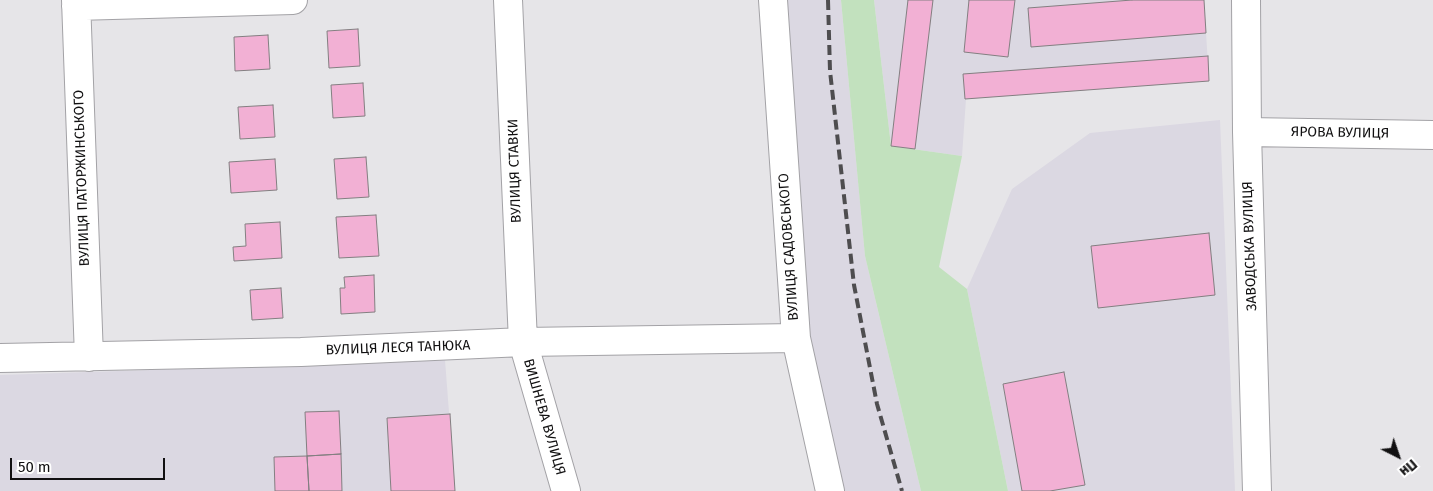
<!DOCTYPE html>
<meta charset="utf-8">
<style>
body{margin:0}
#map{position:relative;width:1433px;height:491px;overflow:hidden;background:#e6e5e8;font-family:"Fira Sans",sans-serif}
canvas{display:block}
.north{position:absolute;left:1373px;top:431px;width:50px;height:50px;-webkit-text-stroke:4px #fff;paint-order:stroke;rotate:139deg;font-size:14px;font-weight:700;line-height:20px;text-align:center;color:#111011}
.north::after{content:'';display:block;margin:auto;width:18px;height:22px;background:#111011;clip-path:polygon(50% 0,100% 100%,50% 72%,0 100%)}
.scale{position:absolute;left:10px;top:458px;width:155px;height:22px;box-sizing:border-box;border:2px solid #111011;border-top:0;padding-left:6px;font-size:15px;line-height:18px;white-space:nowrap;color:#111011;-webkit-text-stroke:4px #fff;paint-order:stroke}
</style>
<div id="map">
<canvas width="1433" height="491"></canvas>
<div class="north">Пн</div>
<div class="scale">50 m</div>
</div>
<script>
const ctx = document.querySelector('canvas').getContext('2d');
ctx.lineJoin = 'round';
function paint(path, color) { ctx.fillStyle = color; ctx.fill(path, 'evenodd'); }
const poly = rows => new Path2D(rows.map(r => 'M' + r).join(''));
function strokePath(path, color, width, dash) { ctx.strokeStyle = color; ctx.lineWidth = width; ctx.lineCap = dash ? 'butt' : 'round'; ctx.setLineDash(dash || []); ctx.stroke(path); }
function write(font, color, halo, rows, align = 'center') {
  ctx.font = font + ' "Fira Sans",sans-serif'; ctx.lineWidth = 4; ctx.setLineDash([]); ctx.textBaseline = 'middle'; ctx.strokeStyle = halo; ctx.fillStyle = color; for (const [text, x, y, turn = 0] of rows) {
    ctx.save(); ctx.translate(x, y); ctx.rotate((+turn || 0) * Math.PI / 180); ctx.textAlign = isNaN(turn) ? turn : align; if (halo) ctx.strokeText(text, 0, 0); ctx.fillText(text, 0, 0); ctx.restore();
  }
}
const built = poly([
 [784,0,841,0,865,256,921,491,841,491,807,336],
 [874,0,1204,0,1209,81,966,99,962,156,891,146],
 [1220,120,1235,491,1008,491,967,289,1012,189,1090,133],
 [445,360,455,491,0,491,0,375]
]);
const green = poly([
 [841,0,874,0,891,146,962,156,939,267,967,289,1008,491,921,491,865,256]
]);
const building = poly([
 [908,0,933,0,915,149,891,146,908,0],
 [969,0,1015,0,1008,57,964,52,969,0],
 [1132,0,1204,0,1206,33,1031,47,1028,8,1132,0],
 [358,29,360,66,329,68,327,31,358,29],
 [268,35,270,69,235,71,234,37,268,35],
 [1208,56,1209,81,965,99,963,74,1208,56],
 [363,83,365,116,333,118,331,85,363,83],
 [273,105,275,137,240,139,238,107,273,105],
 [366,157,369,197,337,199,334,159,366,157],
 [275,159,277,190,231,193,229,162,275,159],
 [376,215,379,256,339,258,336,217,376,215],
 [280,222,282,258,234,261,233,247,246,246,245,224,280,222],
 [1209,233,1215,295,1098,308,1091,246,1209,233],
 [374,275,375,312,341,314,340,288,345,288,344,277,374,275],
 [281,288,283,318,252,320,250,290,281,288],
 [1064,372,1085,485,1050,491,1022,491,1003,384,1064,372],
 [339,411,341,454,307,456,305,412,339,411],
 [450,414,455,491,391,491,387,418,450,414],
 [341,454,342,491,309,491,307,456,341,454],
 [307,456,309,491,275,491,274,457,307,456]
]);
const minor = poly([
 [76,0,89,357],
 [508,0,523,342,566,491],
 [773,0,796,338,830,491],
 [1246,0,1247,132,1257,491],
 [76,6,293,0],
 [1247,132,1433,135],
 [0,358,301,352,523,342,796,338]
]);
const rail = poly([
 [828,0,830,71,854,285,877,404,902,491]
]);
const streetNames = [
 ["ЯРОВА ВУЛИЦЯ",1340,133,1],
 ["ВУЛИЦЯ СТАВКИ",515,171,-92],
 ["ВУЛИЦЯ ПАТОРЖИНСЬКОГО",82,178,-92],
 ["ЗАВОДСЬКА ВУЛИЦЯ",1250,246,-92],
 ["ВУЛИЦЯ САДОВСЬКОГО",789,247,-94],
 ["ВУЛИЦЯ ЛЕСЯ ТАНЮКА",398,348,-2],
 ["ВИШНЕВА ВУЛИЦЯ",544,417,74]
];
paint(built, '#dbd8e2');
paint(green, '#c2e1be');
paint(building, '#f2b0d4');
strokePath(building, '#837f81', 1);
strokePath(minor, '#a3a2a6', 30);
strokePath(minor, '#fff', 28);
strokePath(rail, '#4e4d4f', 4, [10, 5]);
write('14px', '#111011', '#fff', streetNames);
</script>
